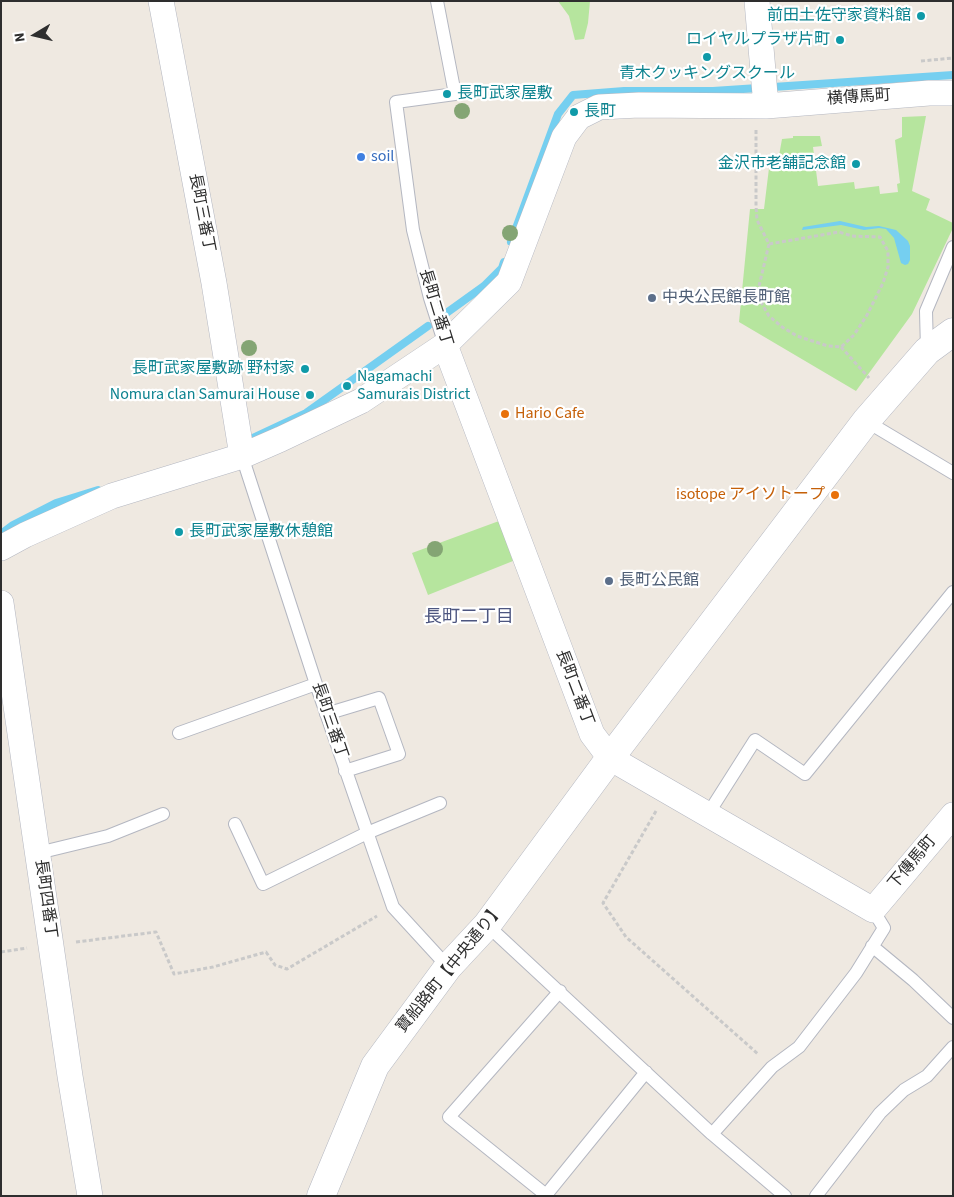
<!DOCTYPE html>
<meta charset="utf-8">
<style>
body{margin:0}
#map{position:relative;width:954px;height:1197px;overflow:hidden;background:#efe9e1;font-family:"Source Sans 3",sans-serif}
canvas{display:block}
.frame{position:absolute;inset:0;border:2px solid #2e2e2e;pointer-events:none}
.north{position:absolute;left:10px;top:10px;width:50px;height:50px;-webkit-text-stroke:4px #fff;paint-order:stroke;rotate:261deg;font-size:14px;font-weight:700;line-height:20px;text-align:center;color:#2e2e2e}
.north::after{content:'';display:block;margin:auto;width:18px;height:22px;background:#2e2e2e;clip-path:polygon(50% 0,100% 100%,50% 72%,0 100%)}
</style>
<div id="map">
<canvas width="954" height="1197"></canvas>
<div class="frame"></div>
<div class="north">N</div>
</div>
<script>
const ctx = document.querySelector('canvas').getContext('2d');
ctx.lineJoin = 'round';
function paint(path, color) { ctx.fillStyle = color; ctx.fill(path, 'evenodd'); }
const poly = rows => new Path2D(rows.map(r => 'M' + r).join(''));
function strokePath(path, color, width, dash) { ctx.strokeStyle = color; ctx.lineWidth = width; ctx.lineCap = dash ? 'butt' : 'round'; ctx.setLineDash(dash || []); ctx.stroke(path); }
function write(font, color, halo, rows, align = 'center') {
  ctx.font = font + ' "Source Sans 3","Noto Sans JP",sans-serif'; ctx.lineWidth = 4.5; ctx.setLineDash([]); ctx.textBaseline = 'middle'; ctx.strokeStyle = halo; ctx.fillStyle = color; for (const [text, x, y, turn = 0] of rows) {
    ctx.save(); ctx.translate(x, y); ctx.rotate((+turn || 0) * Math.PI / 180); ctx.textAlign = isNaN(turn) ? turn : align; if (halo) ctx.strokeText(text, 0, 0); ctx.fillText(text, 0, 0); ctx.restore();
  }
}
const green = poly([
 [558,1,590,1,588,23,584,39,575,40,569,16],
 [926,116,912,191,930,199,926,210,953,223,953,228,912,314,856,391,739,322,750,209,764,209,769,168,777,167,782,139,793,138,793,136,820,136,822,146,813,147,818,186,854,182,855,189,879,186,880,194,898,192,897,184,900,183,895,140,902,137,902,117],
 [499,521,513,561,428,595,412,553]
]);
const water = poly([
 [840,221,866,227,879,226,896,230,908,241,910,246,910,260,908,264,905,265,901,263,894,238,886,229,879,228,864,230,841,225,802,230,803,227]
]);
const stream = poly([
 [511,242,558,114,573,95,624,91,713,91,953,75],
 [445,314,484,286,502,268,504,262],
 [244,442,306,413,428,326],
 [1,534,13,525,56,503,98,490]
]);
const path = poly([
 [921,61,953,58],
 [756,130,756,206,757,220,769,244,759,286,762,304,769,316,782,327,797,336,828,346,841,347,854,335,867,315,883,283,888,267,888,251,880,237,852,236,839,232,769,244],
 [841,347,869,378],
 [656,811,603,903,626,937,758,1054],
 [76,942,156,932,174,974,213,967,266,952,275,965,287,969,377,916],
 [1,952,27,948]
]);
const service = poly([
 [437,1,455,94,396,102,413,230,430,298,445,345],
 [927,350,926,311,953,247],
 [866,421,953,473],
 [242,456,316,684,393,907,448,967],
 [326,714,379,698,399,754,345,771],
 [179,733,316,684],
 [708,814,755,740,805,774,953,592],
 [235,824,263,884,367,833,440,803],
 [38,853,108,836,163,814],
 [487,925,712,1134,785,1196],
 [872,946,913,980,953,1018],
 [560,991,449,1117,546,1195,646,1072],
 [712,1134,772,1067,799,1047,856,973,884,928,873,910],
 [816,1196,880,1113,904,1090,927,1076,953,1047]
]);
const minor = poly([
 [161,1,214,283,242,456],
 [757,1,766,106],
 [445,345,592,734,610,758,873,910,953,815],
 [1,548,25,535,112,496,242,456,281,439,361,401,445,345,509,282,564,137,579,117,599,107,639,105,766,106,929,93,953,93],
 [1,603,70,1076,90,1196]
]);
const tertiary = poly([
 [321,1196,375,1066,448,967,487,925,610,758,866,421,927,351,953,332]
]);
const trees = [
 [462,111],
 [510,233],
 [249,348],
 [435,549]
];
const markers = [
 [921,16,5,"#0f9aa8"],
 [840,40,5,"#0f9aa8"],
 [707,57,5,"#0f9aa8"],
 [447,94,5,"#0f9aa8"],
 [574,112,5,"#0f9aa8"],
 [361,157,5,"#3f7fe0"],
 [856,164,5,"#0f9aa8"],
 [652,298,5,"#5c6f8a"],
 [305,369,5,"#0f9aa8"],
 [347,386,5,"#0f9aa8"],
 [310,395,5,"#0f9aa8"],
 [505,414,5,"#e8710a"],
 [835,495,5,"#e8710a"],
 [179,532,5,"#0f9aa8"],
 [609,581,5,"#5c6f8a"]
];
const cultureNames = [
 ["前田土佐守家資料館",911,16],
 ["ロイヤルプラザ片町",830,40],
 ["青木クッキングスクール",707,74,"center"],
 ["長町武家屋敷",457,94,"left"],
 ["長町",584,112,"left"],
 ["金沢市老舗記念館",846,164],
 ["長町武家屋敷跡 野村家",295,369],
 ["Nagamachi",357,377,"left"],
 ["Samurais District",357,395,"left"],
 ["Nomura clan Samurai House",300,395],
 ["長町武家屋敷休憩館",189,532,"left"]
];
const streetNames = [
 ["横傳馬町",859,98,-4],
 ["長町三番丁",201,213,79],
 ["長町二番丁",435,308,73],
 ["長町二番丁",574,688,69],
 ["長町三番丁",329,721,71],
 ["下傳馬町",913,863,-50],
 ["長町四番丁",45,899,82],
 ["寶船路町【中央通り】",451,969,-51]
];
const shopNames = [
 ["soil",371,157]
];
const serviceNames = [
 ["中央公民館長町館",662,298],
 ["長町公民館",619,581]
];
const foodNames = [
 ["Hario Cafe",515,414],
 ["isotope アイソトープ",825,495,"right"]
];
const neighbourhoodNames = [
 ["長町二丁目",469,618]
];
paint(green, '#b6e59e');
paint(water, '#75cff0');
strokePath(stream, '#75cff0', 8);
strokePath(service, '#b4b7c1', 14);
strokePath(minor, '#b4b7c1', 26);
strokePath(tertiary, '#b4b7c1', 29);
strokePath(path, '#c9c9c9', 3, [4, 2.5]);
strokePath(service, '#fff', 12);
strokePath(minor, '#fff', 25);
strokePath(tertiary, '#fff', 28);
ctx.fillStyle = '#84a574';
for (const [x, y] of trees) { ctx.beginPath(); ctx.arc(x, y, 8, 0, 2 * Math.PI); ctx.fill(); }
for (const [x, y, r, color] of markers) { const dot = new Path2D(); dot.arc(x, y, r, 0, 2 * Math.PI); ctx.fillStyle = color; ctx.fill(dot); strokePath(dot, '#fff', 2); }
write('16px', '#0d838f', '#fff', cultureNames, 'right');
write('16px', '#2e2e2e', '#fff', streetNames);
write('16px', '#366cbe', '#fff', shopNames, 'left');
write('16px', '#4e5e75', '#fff', serviceNames, 'left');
write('16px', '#c56008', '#fff', foodNames, 'left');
write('18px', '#4d5680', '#fff', neighbourhoodNames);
</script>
